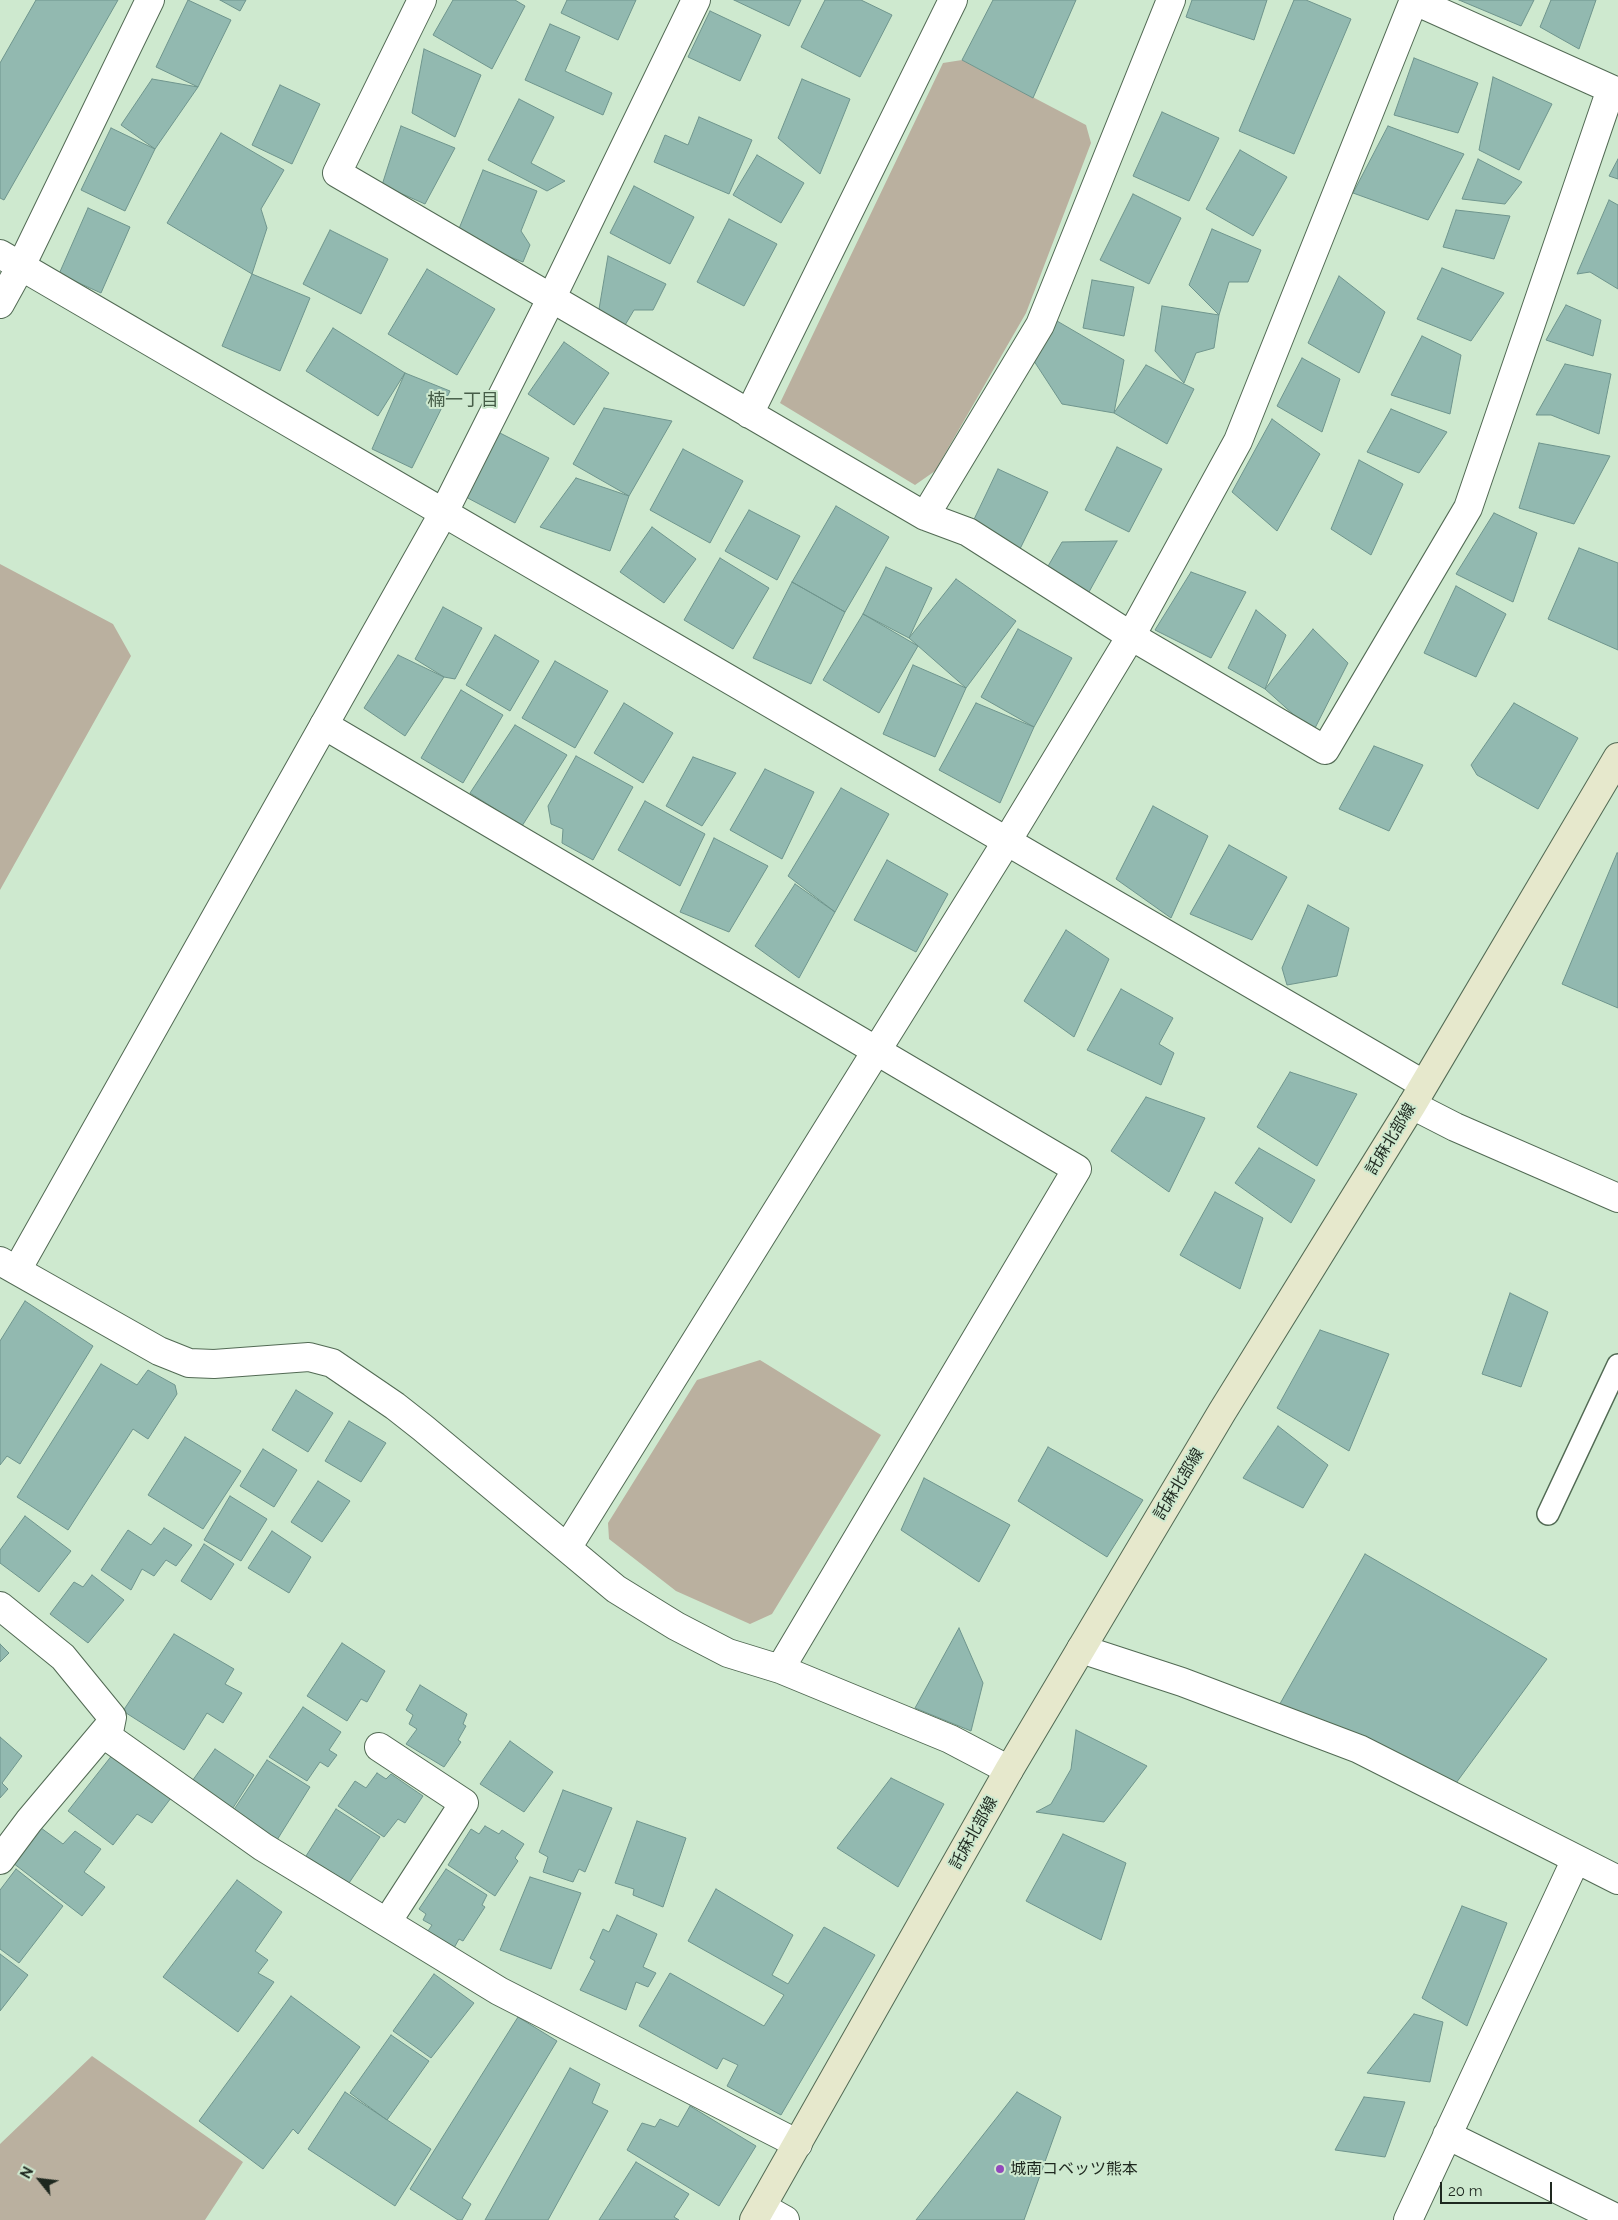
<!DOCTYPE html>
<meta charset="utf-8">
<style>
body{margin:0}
#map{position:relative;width:1618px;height:2220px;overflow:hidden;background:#cee9cf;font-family:Raleway,sans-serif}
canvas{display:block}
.north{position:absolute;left:15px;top:2155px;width:50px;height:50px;-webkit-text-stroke:4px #cee9cf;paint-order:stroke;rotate:299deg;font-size:14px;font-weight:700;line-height:20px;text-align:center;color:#1e281f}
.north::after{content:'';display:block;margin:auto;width:18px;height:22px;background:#1e281f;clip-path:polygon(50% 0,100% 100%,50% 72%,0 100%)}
.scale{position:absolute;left:1440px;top:2182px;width:112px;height:22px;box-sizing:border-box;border:2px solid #1e281f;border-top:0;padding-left:6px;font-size:15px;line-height:18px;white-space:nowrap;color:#1e281f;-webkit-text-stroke:4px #cee9cf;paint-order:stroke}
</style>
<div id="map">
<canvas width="1618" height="2220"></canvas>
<div class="north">N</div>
<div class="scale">20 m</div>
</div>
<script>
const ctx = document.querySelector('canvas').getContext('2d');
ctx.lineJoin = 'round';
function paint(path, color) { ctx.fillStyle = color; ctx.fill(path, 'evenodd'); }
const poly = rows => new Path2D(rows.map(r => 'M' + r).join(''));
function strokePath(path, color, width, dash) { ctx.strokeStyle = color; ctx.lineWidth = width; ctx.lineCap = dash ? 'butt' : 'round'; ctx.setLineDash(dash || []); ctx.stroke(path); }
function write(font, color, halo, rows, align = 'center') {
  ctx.font = font + ' Raleway,"Noto Sans JP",sans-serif'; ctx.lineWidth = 4; ctx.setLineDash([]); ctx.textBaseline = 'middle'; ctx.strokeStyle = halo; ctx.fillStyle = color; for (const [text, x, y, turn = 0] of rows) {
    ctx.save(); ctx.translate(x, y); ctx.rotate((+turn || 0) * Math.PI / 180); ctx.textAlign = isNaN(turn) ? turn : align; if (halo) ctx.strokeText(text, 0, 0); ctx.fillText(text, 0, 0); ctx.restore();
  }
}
const green = poly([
 [962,60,1086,125,1091,143,1026,313,935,471,915,485,780,403,943,63],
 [0,564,113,624,131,656,0,890],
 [760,1360,881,1435,772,1614,750,1624,676,1591,609,1539,608,1523,697,1380],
 [92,2056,243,2162,205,2220,0,2220,0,2144]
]);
const building = poly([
 [36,0,118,0,4,200,0,198,0,63,36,0],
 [188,0,231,20,198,87,156,67,188,0],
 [220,0,246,0,240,11,220,0],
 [453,0,515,0,525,6,492,69,433,35,453,0],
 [567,0,636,0,618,40,561,13,567,0],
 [734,0,801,0,789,26,734,0],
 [825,0,861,0,892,15,860,77,801,47,825,0],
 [993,0,1076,0,1033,98,962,60,993,0],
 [1192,0,1267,0,1254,40,1186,17,1192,0],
 [1294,0,1306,0,1351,19,1294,154,1239,131,1294,0],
 [1459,0,1534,0,1521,26,1459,0],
 [1551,0,1596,0,1579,49,1540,27,1551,0],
 [710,11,761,35,740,81,688,57,710,11],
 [550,24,580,37,565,71,612,93,603,115,525,80,550,24],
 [424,49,481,75,455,137,412,113,424,49],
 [1414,58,1478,83,1458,133,1394,115,1414,58],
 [1493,77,1552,104,1519,170,1479,150,1493,77],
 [152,79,198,87,155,149,121,125,152,79],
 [802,79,850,99,820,174,778,138,802,79],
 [280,85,320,104,292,164,252,145,280,85],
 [519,99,554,117,531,163,565,181,547,191,488,160,519,99],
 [1162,112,1219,138,1189,201,1133,176,1162,112],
 [699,117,752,140,729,194,654,162,665,135,688,145,699,117],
 [401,126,455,148,425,204,382,185,401,126],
 [1388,126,1464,154,1428,220,1353,193,1388,126],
 [111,128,155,149,125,211,81,190,111,128],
 [221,133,284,170,261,209,267,228,252,274,167,223,221,133],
 [1240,150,1287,177,1253,236,1206,209,1240,150],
 [757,155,804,183,781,223,733,195,757,155],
 [1478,159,1522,182,1505,204,1462,199,1478,159],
 [1618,159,1618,179,1609,176,1618,159],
 [483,170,537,191,521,231,530,245,523,262,456,236,483,170],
 [634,186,694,217,670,264,610,233,634,186],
 [1133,194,1181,218,1149,284,1100,260,1133,194],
 [1609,200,1618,205,1618,289,1590,272,1577,274,1609,200],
 [88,208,130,227,101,293,59,274,88,208],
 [1456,210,1510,216,1494,259,1443,247,1456,210],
 [729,219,777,244,744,306,697,282,729,219],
 [1212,229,1261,250,1248,282,1229,282,1219,315,1189,285,1212,229],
 [330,230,388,259,361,314,303,284,330,230],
 [608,256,666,284,653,310,634,310,618,337,598,315,608,256],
 [1442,268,1504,293,1471,341,1417,319,1442,268],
 [427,269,495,309,457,375,388,334,427,269],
 [252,274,310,298,280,371,222,346,252,274],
 [1339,276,1385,312,1359,373,1308,343,1339,276],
 [1092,280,1134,287,1124,336,1083,328,1092,280],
 [1566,305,1601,320,1593,356,1546,340,1566,305],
 [1162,306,1219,315,1214,348,1196,353,1184,383,1155,351,1162,306],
 [1057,321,1124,360,1114,413,1062,404,1034,361,1057,321],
 [333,328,405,373,378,416,306,371,333,328],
 [1422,336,1461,355,1450,414,1391,395,1422,336],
 [564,342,609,373,574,425,528,394,564,342],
 [1302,358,1340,379,1322,432,1277,406,1302,358],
 [1565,364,1611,374,1599,434,1551,415,1536,415,1565,364],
 [1146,365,1194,389,1167,444,1114,413,1146,365],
 [405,373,450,391,412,468,372,449,405,373],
 [604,408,672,421,629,496,573,464,604,408],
 [1391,409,1447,432,1419,473,1367,452,1391,409],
 [1272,419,1320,454,1277,531,1232,492,1272,419],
 [498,432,549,458,515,523,464,496,498,432],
 [1539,443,1610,456,1574,524,1519,508,1539,443],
 [1117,447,1162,469,1129,532,1085,510,1117,447],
 [683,449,743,481,710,543,650,510,683,449],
 [1359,460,1403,484,1371,555,1331,529,1359,460],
 [998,469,1048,492,1017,555,968,532,998,469],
 [576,478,629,496,610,551,540,527,576,478],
 [836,506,889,537,845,612,792,582,836,506],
 [749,510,800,536,777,580,725,551,749,510],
 [1494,513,1537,533,1513,602,1456,574,1494,513],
 [652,527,696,559,664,603,620,572,652,527],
 [1117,541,1089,592,1047,568,1062,542,1117,541],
 [1579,548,1618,563,1618,650,1548,619,1579,548],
 [720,558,769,588,733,649,684,620,720,558],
 [886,567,932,588,909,638,863,614,886,567],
 [1191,572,1246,592,1211,658,1155,630,1191,572],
 [956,579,1016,621,966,688,909,638,956,579],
 [792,582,845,612,811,684,753,658,792,582],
 [1456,586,1506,614,1476,677,1424,653,1456,586],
 [443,607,482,628,455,679,444,677,415,659,443,607],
 [1256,610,1286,635,1265,689,1228,668,1256,610],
 [863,614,918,646,879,713,823,680,863,614],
 [1018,629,1072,658,1034,727,981,697,1018,629],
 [1313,629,1348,663,1313,732,1265,689,1313,629],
 [495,635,539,661,510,711,466,685,495,635],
 [398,655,444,677,405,736,364,708,398,655],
 [555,661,608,691,575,748,522,718,555,661],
 [913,665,966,688,935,757,883,734,913,665],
 [461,690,503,715,463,783,421,758,461,690],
 [624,703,673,733,643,783,594,753,624,703],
 [976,703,1034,727,1000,803,939,770,976,703],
 [1514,703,1578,738,1538,809,1477,775,1471,765,1514,703],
 [515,725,567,755,522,826,470,793,515,725],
 [1374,746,1423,765,1389,831,1339,809,1374,746],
 [576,756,633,787,593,860,562,843,563,829,551,824,548,806,576,756],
 [693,757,736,773,702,826,666,806,693,757],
 [765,769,814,792,782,859,730,830,765,769],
 [841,788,889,814,835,912,788,876,841,788],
 [645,801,705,834,680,886,618,850,645,801],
 [1153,806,1208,836,1171,918,1116,879,1153,806],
 [714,838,768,866,729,932,680,912,714,838],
 [1229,845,1287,877,1252,940,1190,914,1229,845],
 [1617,853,1618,853,1618,1008,1562,984,1617,853],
 [887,860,948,894,916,952,854,920,887,860],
 [795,884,835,912,799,978,755,946,795,884],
 [1308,905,1349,928,1337,976,1287,985,1282,968,1308,905],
 [1066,930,1109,959,1074,1037,1024,1001,1066,930],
 [1121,989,1173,1018,1159,1044,1174,1053,1161,1085,1087,1050,1121,989],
 [1290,1072,1357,1094,1317,1166,1257,1127,1290,1072],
 [1146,1097,1205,1118,1169,1192,1111,1151,1146,1097],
 [1259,1148,1315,1180,1291,1223,1235,1183,1259,1148],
 [1215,1192,1263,1218,1240,1289,1180,1255,1215,1192],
 [1510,1293,1548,1312,1521,1387,1482,1374,1510,1293],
 [25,1301,93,1346,20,1464,7,1456,0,1465,0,1341,25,1301],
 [1320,1330,1389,1354,1349,1451,1277,1408,1320,1330],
 [101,1364,137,1385,148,1370,175,1385,177,1394,148,1439,133,1429,68,1530,17,1497,101,1364],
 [296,1390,333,1413,308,1452,272,1430,296,1390],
 [349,1421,386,1443,361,1482,325,1461,349,1421],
 [1278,1426,1328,1465,1303,1508,1243,1478,1278,1426],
 [185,1437,241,1471,203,1529,148,1495,185,1437],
 [1048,1447,1143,1500,1107,1557,1018,1501,1048,1447],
 [263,1449,297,1470,274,1507,240,1486,263,1449],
 [924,1478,1010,1525,979,1582,901,1530,924,1478],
 [318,1481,350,1501,322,1542,291,1522,318,1481],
 [230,1496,267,1519,241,1561,204,1540,230,1496],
 [25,1516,71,1551,39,1592,0,1563,0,1550,25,1516],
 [164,1528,192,1545,176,1566,166,1560,154,1576,142,1569,131,1590,101,1570,128,1530,151,1545,164,1528],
 [272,1531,311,1557,289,1593,248,1568,272,1531],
 [204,1544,234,1564,211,1600,181,1581,204,1544],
 [1365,1554,1547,1659,1448,1794,1273,1716,1365,1554],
 [92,1575,124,1600,88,1643,50,1614,74,1582,83,1587,92,1575],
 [959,1628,983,1683,971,1731,915,1708,959,1628],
 [174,1634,234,1669,225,1684,242,1693,223,1723,207,1713,184,1750,123,1711,174,1634],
 [342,1643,385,1671,367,1702,361,1699,347,1721,307,1696,342,1643],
 [0,1644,9,1653,0,1662,0,1644],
 [420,1685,467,1714,463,1724,466,1726,458,1740,461,1742,444,1767,406,1744,417,1729,409,1724,413,1715,406,1710,420,1685],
 [303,1707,341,1732,329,1750,337,1755,328,1767,320,1762,307,1781,269,1757,303,1707],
 [1076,1730,1147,1766,1104,1822,1036,1812,1051,1804,1071,1769,1076,1730],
 [0,1737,22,1756,2,1783,8,1789,0,1798,0,1737],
 [510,1741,553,1772,524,1812,480,1784,510,1741],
 [215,1749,254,1775,231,1811,190,1784,215,1749],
 [113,1754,171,1798,152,1823,137,1814,113,1845,68,1811,113,1754],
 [267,1760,310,1787,277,1840,233,1811,267,1760],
 [377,1773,386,1779,391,1774,423,1796,405,1823,398,1819,384,1837,338,1806,355,1781,366,1788,377,1773],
 [891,1778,944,1804,898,1887,837,1848,891,1778],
 [563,1790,612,1808,585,1872,579,1869,573,1882,543,1872,548,1857,539,1852,563,1790],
 [336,1809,380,1837,349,1883,306,1856,336,1809],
 [637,1821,686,1838,663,1907,633,1895,634,1889,615,1883,637,1821],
 [485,1826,499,1834,502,1830,524,1844,515,1858,518,1861,495,1896,448,1865,471,1829,479,1834,485,1826],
 [41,1828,63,1844,75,1831,101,1849,84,1872,105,1887,82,1916,13,1863,41,1828],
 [1063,1834,1126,1863,1101,1940,1026,1901,1063,1834],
 [16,1869,63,1906,19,1963,0,1949,0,1890,16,1869],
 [446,1869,487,1895,482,1905,485,1907,463,1941,459,1939,454,1948,428,1931,432,1925,423,1920,426,1914,419,1909,446,1869],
 [530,1877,581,1893,551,1969,500,1950,530,1877],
 [237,1880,282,1912,255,1951,268,1960,258,1973,274,1982,238,2032,163,1977,237,1880],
 [716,1889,793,1935,772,1975,788,1984,824,1927,875,1955,781,2115,727,2086,738,2065,723,2058,717,2069,639,2026,670,1973,764,2026,784,1995,688,1941,716,1889],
 [1462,1906,1507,1923,1467,2026,1422,1998,1462,1906],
 [617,1915,657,1934,643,1967,656,1973,648,1987,636,1982,626,2010,580,1990,595,1961,590,1958,603,1929,609,1932,617,1915],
 [0,1954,28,1975,0,2011,0,1954],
 [434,1974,474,2003,431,2058,393,2031,434,1974],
 [291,1996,360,2047,298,2134,293,2129,263,2169,199,2121,291,1996],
 [1414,2014,1443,2022,1430,2082,1367,2073,1414,2014],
 [518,2017,557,2041,462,2198,471,2204,462,2220,458,2220,410,2189,518,2017],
 [391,2035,429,2061,387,2120,350,2093,391,2035],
 [570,2068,600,2084,592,2103,608,2111,548,2220,485,2220,570,2068],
 [345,2092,431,2149,395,2206,308,2149,345,2092],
 [1017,2092,1061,2117,1024,2220,916,2220,1017,2092],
 [1364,2097,1405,2102,1385,2157,1335,2150,1364,2097],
 [690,2106,756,2146,719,2206,627,2150,642,2123,655,2127,660,2119,678,2127,690,2106],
 [636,2162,689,2194,674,2217,679,2220,599,2220,636,2162]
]);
const service = poly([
 [1548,1514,1618,1365]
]);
const minor = poly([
 [422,0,337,173,925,516,968,532,1131,636,1325,750,1468,508,1611,89,1413,0],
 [0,304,21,266,150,0],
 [749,414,953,0],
 [925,516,1040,325,1171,0],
 [324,725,1077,1169,780,1669],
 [1412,1105,1455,1127,1618,1198],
 [0,1261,159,1351,189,1363,214,1364,309,1357,332,1363,395,1406,423,1428,616,1589,676,1626,728,1653,780,1669,950,1739,1009,1770],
 [567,1548,1007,841,1131,636,1238,441,1414,0],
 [0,1606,63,1657,112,1717,108,1737,263,1847,499,1991,798,2144],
 [1081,1649,1182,1682,1359,1749,1618,1880],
 [379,1747,464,1803,387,1922],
 [0,1860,29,1821,109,1726],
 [1447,2135,1618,2219],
 [762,2207,785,2220],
 [1408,2220,1576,1859]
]);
const tertiary = poly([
 [0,254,1423,1084],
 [17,1270,444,512,551,299,696,0]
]);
const secondary = poly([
 [754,2220,1009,1770,1222,1412,1412,1105,1618,757]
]);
const markers = [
 [1000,2169,5,"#9249bc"]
];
const streetNames = [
 ["託麻北部線",1391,1139,-59],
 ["託麻北部線",1179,1484,-59],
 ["託麻北部線",974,1833,-61]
];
const poiNames = [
 ["城南コベッツ熊本",1010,2169]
];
const neighbourhoodNames = [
 ["楠一丁目",463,401]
];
paint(green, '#bab09f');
paint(building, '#92b9b0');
strokePath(building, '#6f958d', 1);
strokePath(service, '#526a54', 24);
strokePath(minor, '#526a54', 30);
strokePath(tertiary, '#526a54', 30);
strokePath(secondary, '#526a54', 30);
strokePath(service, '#fff', 21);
strokePath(minor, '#fff', 28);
strokePath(tertiary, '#fff', 28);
strokePath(secondary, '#e6e8cc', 28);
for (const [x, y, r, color] of markers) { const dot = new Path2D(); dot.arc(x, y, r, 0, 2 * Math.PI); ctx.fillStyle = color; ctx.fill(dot); strokePath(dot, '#cee9cf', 2); }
write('16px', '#1e281f', '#cee9cf', streetNames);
write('16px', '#1e281f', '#cee9cf', poiNames, 'left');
write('18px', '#465d48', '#cee9cf', neighbourhoodNames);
</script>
